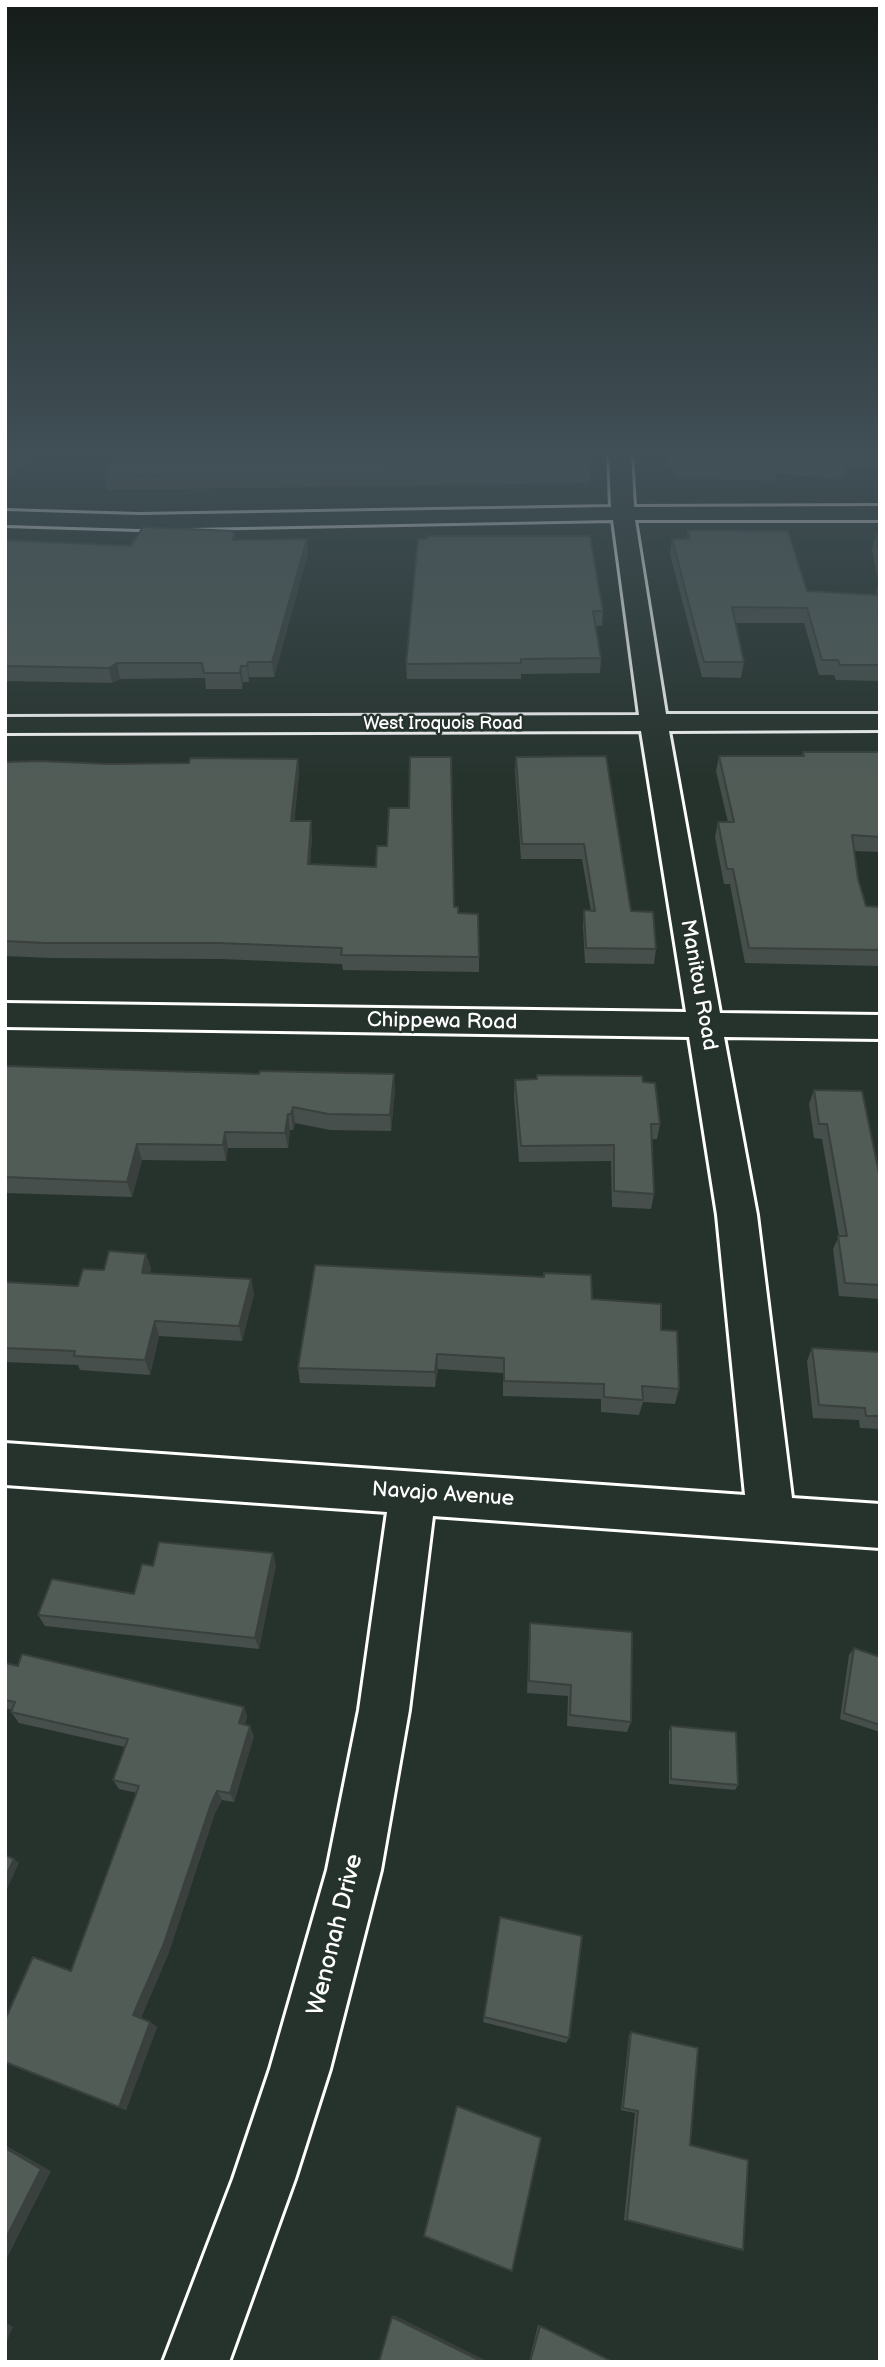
<!DOCTYPE html>
<style>
body{margin:0}
#map{position:relative;width:885px;height:2367px;overflow:hidden;background:#26332d;font-family:"Balsamiq Sans",sans-serif}
canvas{display:block}
.frame{position:absolute;inset:0;border:7px solid #fff;pointer-events:none}
</style>
<div id="map">
<canvas width="885" height="2367"></canvas>
<div class="frame"></div>
</div>
<script>
const ctx = document.querySelector('canvas').getContext('2d');
ctx.lineJoin = 'round';
const poly = rows => new Path2D(rows.map(r => 'M' + r).join(''));
function strokePath(path, color, width, dash) { ctx.strokeStyle = color; ctx.lineWidth = width; ctx.lineCap = dash ? 'butt' : 'round'; ctx.setLineDash(dash || []); ctx.stroke(path); }
function paint(path, color) { ctx.fillStyle = color; ctx.fill(path, 'evenodd'); }
function write(font, color, halo, rows, align = 'center') {
  ctx.font = font + ' "Balsamiq Sans",sans-serif'; ctx.lineWidth = 5; ctx.setLineDash([]); ctx.textBaseline = 'middle'; ctx.strokeStyle = halo; ctx.fillStyle = color; for (const [text, x, y, turn = 0] of rows) {
    ctx.save(); ctx.translate(x, y); ctx.rotate((+turn || 0) * Math.PI / 180); ctx.textAlign = isNaN(turn) ? turn : align; if (halo) ctx.strokeText(text, 0, 0); ctx.fillText(text, 0, 0); ctx.restore();
  }
}
const minor = poly([
 [609,452,631,452,634,507,880,506,880,520,635,520,666,714,880,714,880,730,669,731,720,1013,880,1015,880,1039,724,1037,757,1215,792,1498,880,1504,880,1548,433,1516,409,1710,381,1870,330,2069,295,2179,229,2362,163,2362,233,2179,270,2069,327,1870,359,1710,387,1512,5,1485,5,1443,745,1495,717,1215,689,1037,5,1027,5,1003,686,1012,641,731,5,733,5,717,639,715,613,520,139,529,5,525,5,511,139,515,611,507,609,452]
]);
const wall = poly([
 [666,452,880,452,880,466,846,464,843,479,776,474,775,481,674,478],
 [591,469,590,483,107,490,104,476],
 [688,530,807,591,876,594,878,581,872,550,876,535,880,535,880,681,836,680,834,675,819,675,804,623,735,623,744,662,741,678,702,677,670,554,672,539,687,539],
 [234,531,235,540,308,553,274,677,249,677,249,682,243,682,242,689,206,689,205,678,120,679,112,683,5,681,5,540,131,546],
 [427,539,603,611,602,626,595,626,601,658,600,673,521,674,521,679,407,679,406,664],
 [803,752,880,752,880,852,854,851,858,879,866,906,880,907,880,966,745,963,730,884,724,884,715,837,718,822,728,822,716,771,719,756,802,756],
 [606,756,631,911,656,949,654,964,585,963,583,926,584,910,591,911,582,859,521,859,515,772,516,757],
 [298,759,299,774,294,821,312,836,310,864,454,907,458,913,479,957,479,972,343,970,342,964,221,959,51,958,5,956,5,762,109,764,189,763],
 [5,1066,395,1090,391,1131,330,1130,295,1123,293,1130,290,1130,288,1148,228,1148,226,1161,142,1160,132,1197,5,1193],
 [537,1075,643,1082,660,1124,657,1139,652,1139,654,1194,651,1209,612,1207,611,1161,519,1162,514,1096,515,1080,537,1079],
 [814,1090,880,1178,880,1299,839,1296,833,1249,839,1236,822,1139,814,1138,809,1104],
 [146,1254,151,1269,150,1273,251,1279,254,1294,242,1341,159,1336,150,1375,80,1370,78,1365,5,1362,5,1282,78,1286,104,1270],
 [592,1299,661,1330,679,1389,675,1404,643,1402,639,1415,601,1412,601,1399,503,1396,503,1373,438,1369,435,1387,300,1383,298,1368],
 [812,1348,880,1352,880,1429,860,1428,859,1420,813,1418,807,1361],
 [276,1565,259,1649,45,1626,38,1615,134,1594,153,1566],
 [530,1623,631,1722,627,1732,567,1726,568,1696,527,1693,529,1635],
 [854,1648,880,1657,880,1732,840,1719,849,1655],
 [5,1663,244,1707,247,1717,245,1724,254,1736,234,1802,222,1800,215,1813,169,1952,141,2018,150,2022,157,2027,126,2110,5,2063,71,1971,137,1793,119,1789,113,1780,125,1747,19,1723,11,1712,12,1710,5,1708],
 [671,1726,738,1785,735,1790,669,1784,669,1731],
 [500,1917,569,2038,566,2043,483,2022],
 [631,2032,690,2145,743,2250,739,2250,624,2220,635,2113,621,2110,629,2035],
 [538,2325,609,2362,529,2362]
]);
const shadedWall = poly([
 [21,452,36,452,37,456,5,482,5,465],
 [307,539,308,553,274,677,272,662],
 [248,662,249,677,249,682,247,666],
 [117,663,120,679,112,683,109,668],
 [241,666,243,682,242,689,240,673],
 [298,759,299,774,293,836,291,821],
 [311,821,312,836,309,879,308,864],
 [394,1074,395,1090,391,1131,390,1115],
 [293,1107,295,1123,293,1130,291,1114],
 [288,1114,290,1130,288,1148,285,1133],
 [225,1132,228,1148,226,1161,223,1145],
 [137,1144,142,1160,132,1197,127,1182],
 [146,1254,151,1269,146,1288,142,1273],
 [251,1279,254,1294,242,1341,239,1326],
 [155,1321,159,1336,150,1375,145,1360],
 [437,1354,438,1369,435,1387,435,1372],
 [273,1553,276,1565,259,1649,255,1638],
 [244,1707,247,1717,243,1733,239,1723],
 [250,1726,254,1736,234,1802,230,1793],
 [217,1791,222,1800,215,1813,169,1952,140,2020,133,2015,211,1804],
 [14,1859,19,1863,5,1893,5,1878],
 [150,2022,157,2027,126,2110,119,2107],
 [5,2145,51,2171,5,2262],
 [394,2315,485,2360,485,2362,483,2362,392,2317],
 [5,2322,13,2327,5,2345]
]);
const building = poly([
 [5,452,21,452,5,465,5,452],
 [118,452,589,452,591,469,104,476,118,452],
 [672,452,844,452,846,464,776,460,778,467,675,464,672,452],
 [143,527,234,531,233,540,307,539,272,662,248,662,247,666,241,666,240,673,204,673,202,663,117,663,109,668,5,666,5,540,131,546,143,527],
 [688,530,788,531,807,591,880,595,880,665,840,665,838,660,822,660,807,608,732,607,744,662,704,662,672,539,690,539,688,530],
 [876,535,880,535,880,554,876,535],
 [427,536,590,536,603,611,593,611,601,658,521,659,521,663,406,664,418,539,427,539,427,536],
 [803,752,880,752,880,837,852,835,858,879,866,906,880,907,880,950,749,948,733,869,727,869,718,822,734,822,719,756,804,756,803,752],
 [606,756,631,911,653,912,656,949,586,948,584,910,595,911,584,844,522,844,516,757,606,756],
 [410,757,451,757,454,907,458,907,458,913,478,914,479,957,341,955,342,948,219,943,46,943,5,941,5,762,39,761,109,764,189,763,190,758,298,759,291,821,311,821,308,864,376,867,377,846,387,846,389,808,409,808,410,757],
 [5,1066,259,1074,260,1071,394,1074,390,1115,328,1114,293,1107,291,1114,288,1114,285,1133,225,1132,223,1145,137,1144,127,1182,5,1177,5,1066],
 [537,1075,642,1076,643,1082,655,1083,660,1124,651,1124,654,1194,614,1191,614,1145,521,1146,515,1080,537,1079,537,1075],
 [814,1090,862,1091,880,1178,880,1285,845,1283,838,1236,847,1236,827,1124,819,1124,814,1090],
 [109,1251,146,1254,142,1273,251,1279,239,1326,155,1321,145,1360,74,1356,75,1351,5,1348,5,1282,78,1286,83,1269,104,1270,109,1251],
 [315,1265,544,1277,544,1273,591,1275,592,1299,661,1304,661,1330,677,1331,679,1389,642,1386,643,1400,604,1397,604,1384,504,1381,504,1358,437,1354,435,1372,298,1368,315,1265],
 [812,1348,880,1352,880,1416,866,1416,865,1408,819,1405,812,1348],
 [159,1542,273,1553,255,1638,38,1615,52,1579,134,1594,142,1564,153,1566,159,1542],
 [530,1623,632,1632,631,1722,570,1715,571,1685,529,1681,530,1623],
 [854,1648,880,1657,880,1725,844,1713,854,1648],
 [22,1654,244,1707,239,1723,250,1726,230,1793,217,1791,211,1804,163,1946,133,2015,150,2022,119,2107,5,2062,5,2020,33,1957,71,1971,139,1786,113,1780,128,1739,11,1712,15,1702,5,1700,5,1663,18,1666,22,1654],
 [671,1726,736,1732,738,1785,671,1779,671,1726],
 [5,1855,14,1859,5,1878,5,1855],
 [500,1917,582,1936,569,2038,484,2017,500,1917],
 [631,2032,698,2048,690,2145,748,2160,743,2250,627,2220,638,2111,623,2108,631,2032],
 [457,2106,541,2138,512,2271,424,2236,457,2106],
 [5,2148,41,2169,5,2240,5,2148],
 [392,2317,483,2362,379,2362,392,2317],
 [540,2326,609,2360,609,2362,530,2362,540,2326]
]);
const farStreetnames = [
 ["West Iroquois Road",443,724]
];
const streetNames = [
 ["Manitou Road",698,985,80],
 ["Chippewa Road",442,1022,1],
 ["Navajo Avenue",443,1495,4]
];
const nearStreetnames = [
 ["Wenonah Drive",336,1935,-76]
];
strokePath(minor, '#fff', 6);
paint(minor, '#26332d');
paint(wall, '#464f4b');
paint(shadedWall, '#39403d');
paint(building, '#515c57');
strokePath(building, '#39403d', 2);
const sky = ctx.createLinearGradient(0, 0, 0, 783);
sky.addColorStop(0, '#151c19');
sky.addColorStop(0.58, '#415057');
sky.addColorStop(1, '#41505700');
ctx.fillStyle = sky;
ctx.fillRect(0, 0, 885, 783);
write('18px', '#fff', '#26332d', farStreetnames);
write('21px', '#fff', '#26332d', streetNames);
write('24px', '#fff', '#26332d', nearStreetnames);
</script>
